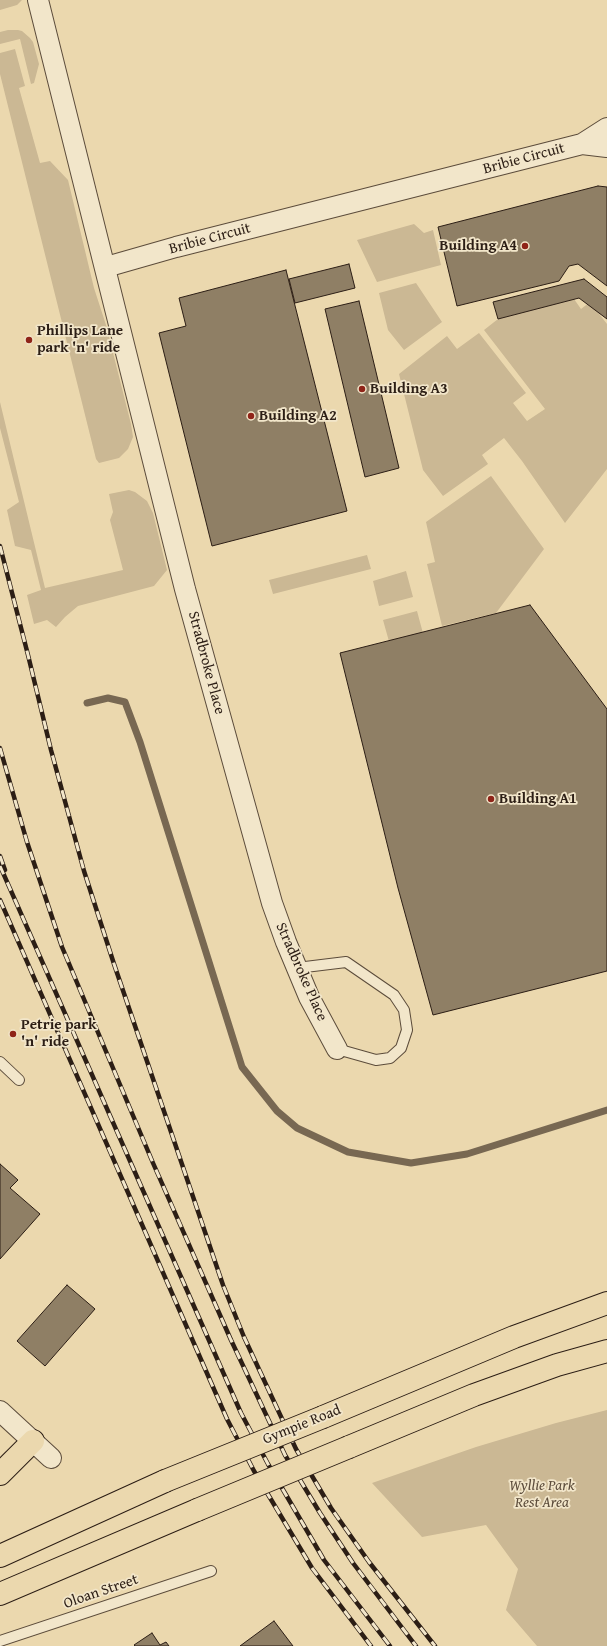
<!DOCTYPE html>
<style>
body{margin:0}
canvas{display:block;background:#ebd8ae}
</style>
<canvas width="607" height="1646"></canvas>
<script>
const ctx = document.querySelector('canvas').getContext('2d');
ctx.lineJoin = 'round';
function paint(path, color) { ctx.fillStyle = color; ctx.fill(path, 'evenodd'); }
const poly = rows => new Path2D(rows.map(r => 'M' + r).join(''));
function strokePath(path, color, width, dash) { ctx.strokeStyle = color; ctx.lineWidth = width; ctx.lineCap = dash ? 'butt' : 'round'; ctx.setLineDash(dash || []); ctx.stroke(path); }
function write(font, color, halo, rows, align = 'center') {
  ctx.font = font + ' "Gentium Book Plus",serif'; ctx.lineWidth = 3.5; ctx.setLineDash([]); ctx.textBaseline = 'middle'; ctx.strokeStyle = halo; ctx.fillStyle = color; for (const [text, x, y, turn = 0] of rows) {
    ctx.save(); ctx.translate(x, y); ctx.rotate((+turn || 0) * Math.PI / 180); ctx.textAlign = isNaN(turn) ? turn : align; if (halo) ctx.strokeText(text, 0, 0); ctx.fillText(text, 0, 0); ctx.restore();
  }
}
const green = poly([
 [0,0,22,0,17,5,0,10],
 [8,30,18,30,22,31,30,38,33,42,39,64,34,83,31,84,20,39,0,44,0,32],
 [15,49,25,86,19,88,40,163,50,161,68,180,94,288,106,325,131,424,133,437,128,449,119,458,99,463,96,459,0,74,0,53],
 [414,224,424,233,433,230,441,265,377,282,357,240],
 [416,283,442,322,404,350,388,330,379,293],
 [574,299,581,309,590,302,607,324,607,469,565,523,522,461,504,438,482,455,488,464,443,496,423,470,399,374,447,336,457,349,479,333,526,393,513,403,527,421,545,409,484,330,498,319],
 [0,402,45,588,123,570,110,520,113,512,109,494,129,490,135,492,147,501,153,513,167,570,154,586,78,606,65,617,56,627,47,620,34,624,27,595,41,590,31,550,15,546,7,510,19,502,0,428],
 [491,476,544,549,496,613,442,626,427,564,435,562,426,522],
 [367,555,371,569,273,594,269,580],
 [406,571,413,597,379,606,373,581],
 [417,611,424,637,390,645,383,620],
 [607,1410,607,1646,537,1646,506,1610,518,1569,486,1525,422,1537,372,1483,476,1447,556,1423]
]);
const stream = poly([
 [87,703,108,698,125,702,140,742,242,1067,277,1111,297,1128,348,1152,411,1163,467,1154,607,1110]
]);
const building = poly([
 [598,186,607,187,607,286,578,264,569,266,559,281,457,306,438,227,598,186],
 [349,264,355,288,295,303,289,279,349,264],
 [286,270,347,511,212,546,159,333,186,326,179,298,286,270],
 [584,279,607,297,607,319,579,298,498,319,493,302,584,279],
 [359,301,399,468,365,477,325,309,359,301],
 [530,605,607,709,607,971,433,1015,398,888,340,653,530,605],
 [0,1164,18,1180,10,1188,40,1214,0,1259,0,1164],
 [67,1285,95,1309,45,1366,17,1341,67,1285],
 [274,1621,293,1646,240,1646,274,1621],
 [152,1633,160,1645,166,1642,169,1646,135,1646,134,1645,152,1633]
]);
const service = poly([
 [297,968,346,962,394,995,404,1010,407,1030,401,1048,390,1058,376,1060,337,1049],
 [0,1062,19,1080],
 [0,1641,211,1571]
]);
const minor = poly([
 [38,0,185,589,272,903,286,942,309,997,337,1049],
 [582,144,607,128],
 [106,267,176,247,582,144,607,147],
 [0,1411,51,1458]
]);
const trunk = poly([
 [323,1417,514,1337,607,1303],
 [349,1447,474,1395,557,1365,607,1351],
 [0,1474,33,1441],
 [0,1556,165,1481],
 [0,1594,197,1510]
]);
const rail = poly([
 [0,546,28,655,51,750,84,871,114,964,223,1285,244,1337,296,1449,331,1508,369,1562,435,1646],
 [0,748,27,842,62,947,153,1163,231,1340,285,1455,320,1513,353,1563,416,1646],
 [0,856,5,870],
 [0,866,241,1413,268,1464,324,1560,390,1646],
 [0,900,227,1419,254,1471,312,1568,371,1646]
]);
const trunkBridge = poly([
 [165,1481,323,1417],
 [197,1510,349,1447]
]);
const markers = [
 [525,246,4,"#8f2418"],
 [29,340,4,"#8f2418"],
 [362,389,4,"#8f2418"],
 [251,416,4,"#8f2418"],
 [491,799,4,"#8f2418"],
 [13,1034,4,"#8f2418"]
];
const streetNames = [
 ["Bribie Circuit",524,159,-15],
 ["Bribie Circuit",210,239,-15],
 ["Stradbroke Place",206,663,75],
 ["Stradbroke Place",301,972,66],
 ["Gympie Road",302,1425,-22],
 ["Oloan Street",101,1592,-19]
];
const poiNames = [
 ["Building A4",517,246,"right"],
 ["Phillips Lane",37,331],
 ["park 'n' ride",37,348],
 ["Building A3",370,389],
 ["Building A2",259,416],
 ["Building A1",499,799],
 ["Petrie park",21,1025],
 ["'n' ride",21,1042]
];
const parkNames = [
 ["Wyllie Park",542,1486],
 ["Rest Area",542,1503]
];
paint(green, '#cbb894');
strokePath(stream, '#786852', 7);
paint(building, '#8f7f65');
strokePath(building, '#2c1e15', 1);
strokePath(service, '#5c4c3b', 12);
strokePath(minor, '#5c4c3b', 22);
strokePath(trunk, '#2c1e15', 24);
strokePath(service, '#f2e6ca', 10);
strokePath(minor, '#f2e6ca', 20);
strokePath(trunk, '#ebd8ae', 22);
strokePath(rail, '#2c1e15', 4.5);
strokePath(rail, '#f2e6ca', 3, [9]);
strokePath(trunkBridge, '#2c1e15', 24, []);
strokePath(trunkBridge, '#ebd8ae', 22);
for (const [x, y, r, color] of markers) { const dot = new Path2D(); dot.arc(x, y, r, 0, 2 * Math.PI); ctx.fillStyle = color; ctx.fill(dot); strokePath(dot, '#f2e6ca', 1.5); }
write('15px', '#2c1e15', '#f2e6ca', streetNames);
write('bold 15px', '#2c1e15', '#f2e6ca', poiNames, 'left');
write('italic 15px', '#5c4c3b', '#f2e6ca', parkNames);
</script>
